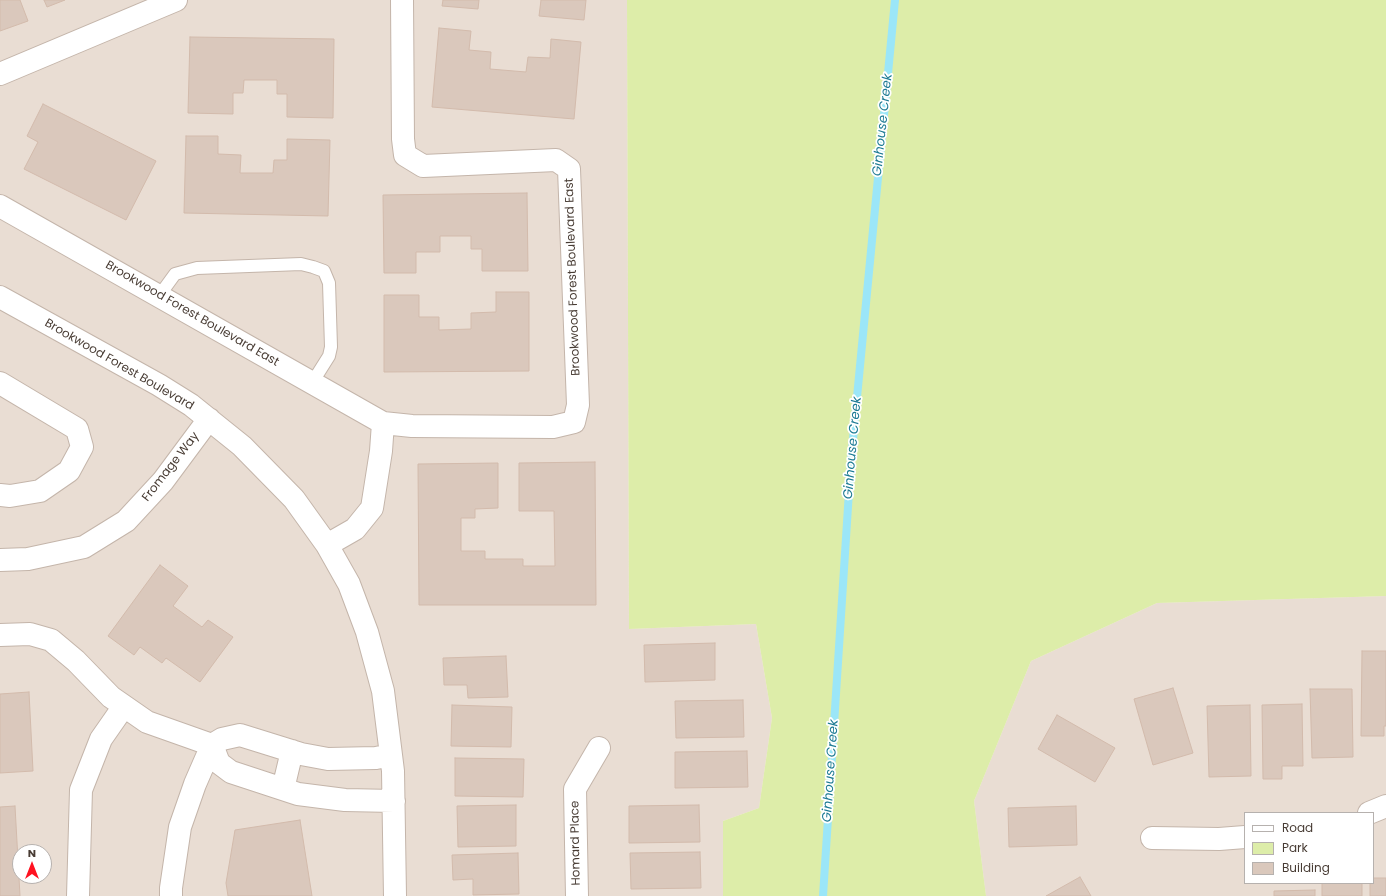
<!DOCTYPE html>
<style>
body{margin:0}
#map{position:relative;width:1386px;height:896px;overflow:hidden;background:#f4ede5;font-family:Poppins,sans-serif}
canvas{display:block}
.legend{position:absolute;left:1244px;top:812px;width:130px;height:72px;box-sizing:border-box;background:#fff;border:1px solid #b6b1ae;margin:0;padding:5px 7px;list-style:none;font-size:12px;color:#483c34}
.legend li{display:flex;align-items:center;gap:8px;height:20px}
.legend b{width:20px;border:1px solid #b6b1ae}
.north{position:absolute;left:12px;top:844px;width:40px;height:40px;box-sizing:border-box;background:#fff;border:1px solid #b6b1ae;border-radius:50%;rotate:0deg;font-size:11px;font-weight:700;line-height:16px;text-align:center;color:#483c34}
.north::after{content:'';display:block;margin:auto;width:14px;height:18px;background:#ff1221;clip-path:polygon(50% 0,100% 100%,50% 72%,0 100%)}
</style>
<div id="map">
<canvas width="1386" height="896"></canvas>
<ul class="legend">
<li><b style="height:5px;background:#fff"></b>Road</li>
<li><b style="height:11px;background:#ddeda9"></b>Park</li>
<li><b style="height:11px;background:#dac8bc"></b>Building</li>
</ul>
<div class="north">N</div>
</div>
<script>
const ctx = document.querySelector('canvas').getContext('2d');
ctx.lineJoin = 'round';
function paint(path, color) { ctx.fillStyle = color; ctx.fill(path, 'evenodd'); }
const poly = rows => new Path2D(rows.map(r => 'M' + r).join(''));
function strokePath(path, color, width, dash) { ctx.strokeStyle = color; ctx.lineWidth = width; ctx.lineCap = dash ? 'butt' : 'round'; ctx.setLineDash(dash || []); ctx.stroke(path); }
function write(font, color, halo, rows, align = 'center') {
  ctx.font = font + ' Poppins,sans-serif'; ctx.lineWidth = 3.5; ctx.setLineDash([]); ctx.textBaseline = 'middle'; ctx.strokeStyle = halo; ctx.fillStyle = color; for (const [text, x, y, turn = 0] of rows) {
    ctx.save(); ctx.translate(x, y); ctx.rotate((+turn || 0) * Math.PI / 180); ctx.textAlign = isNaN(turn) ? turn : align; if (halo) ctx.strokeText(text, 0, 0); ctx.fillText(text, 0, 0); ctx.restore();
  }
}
const residential = poly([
 [0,0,627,0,629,629,756,624,772,718,759,808,723,821,723,896,0,896],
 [20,852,44,852,44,876,20,876],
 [1386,596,1386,896,986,896,974,801,1031,661,1157,603],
 [1245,813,1373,813,1373,883,1245,883]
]);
const green = poly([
 [627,0,1386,0,1386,596,1157,603,1031,661,974,801,986,896,723,896,723,821,759,808,772,718,756,624,629,629]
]);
const stream = poly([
 [823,896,851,460,895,0]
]);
const building = poly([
 [0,0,20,0,28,21,0,31,0,0],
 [44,0,65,0,47,7,44,0],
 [443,0,479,0,478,9,442,6,443,0],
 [541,0,586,0,584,20,539,16,541,0],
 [439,28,471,31,469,50,491,52,490,69,526,72,528,57,550,58,551,39,581,42,574,119,432,107,439,28],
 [190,37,334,39,333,118,287,117,287,94,277,94,277,80,244,80,243,93,233,93,233,114,188,113,190,37],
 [43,104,156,161,126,220,24,169,38,142,27,136,43,104],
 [186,136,218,136,218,154,241,155,240,173,273,173,274,160,287,160,287,139,330,140,328,216,184,213,186,136],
 [527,193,528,271,482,271,482,249,471,249,471,236,440,236,440,252,416,252,416,273,384,273,383,195,527,193],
 [496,292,529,292,529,371,384,372,384,295,419,295,419,317,439,317,439,330,471,329,471,313,496,312,496,292],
 [595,462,596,605,419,605,418,464,498,463,498,508,475,509,475,518,461,518,461,551,485,551,485,559,523,559,523,566,555,566,554,511,519,511,519,463,595,462],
 [160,565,188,586,173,606,202,627,208,620,233,637,200,682,166,658,162,663,140,647,134,655,108,636,160,565],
 [715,643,715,680,645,682,644,645,715,643],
 [1362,651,1386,651,1386,726,1384,726,1384,736,1361,736,1362,651],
 [506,656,508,697,468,698,467,685,444,685,443,658,506,656],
 [1173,688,1193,753,1153,765,1134,699,1173,688],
 [1310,689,1352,689,1353,757,1312,758,1310,689],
 [29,692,33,771,0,773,0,694,29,692],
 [743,700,744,737,676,738,675,701,743,700],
 [1302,704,1303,766,1282,766,1282,779,1263,779,1262,705,1302,704],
 [452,705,512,707,511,747,451,746,452,705],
 [1250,705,1251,776,1209,777,1207,706,1250,705],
 [1057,715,1115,748,1095,782,1038,749,1057,715],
 [747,751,748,787,675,788,675,752,747,751],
 [455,758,524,759,523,797,455,796,455,758],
 [516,805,516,846,458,847,457,806,516,805],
 [699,805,700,842,629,843,629,806,699,805],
 [15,806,20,896,0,896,0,807,15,806],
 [1076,806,1077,845,1009,847,1008,808,1076,806],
 [300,820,312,896,228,896,226,883,235,830,300,820],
 [700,852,701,888,631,889,630,853,700,852],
 [518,853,519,894,473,895,473,879,453,880,452,855,518,853],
 [1080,877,1091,896,1046,896,1080,877],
 [1373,878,1386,878,1386,896,1370,896,1370,883,1373,883,1373,878],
 [1322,883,1362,883,1362,896,1322,896,1322,883],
 [1315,890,1315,896,1274,896,1274,891,1315,890]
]);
const lane = poly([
 [159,296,175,274,197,268,301,264,313,267,324,271,329,283,331,347,329,356,312,383]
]);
const street = poly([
 [0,74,176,0],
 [0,206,383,423,412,426,553,427,574,422,578,405,569,169,556,160,423,166,405,155,403,139,402,0],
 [0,297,159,385,191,405,242,446,294,499,327,545,349,584,367,632,383,691,393,771,395,896],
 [0,383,77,429,82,447,69,471,40,491,10,496,0,495],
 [327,545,355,529,372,508,381,451,383,423],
 [0,560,28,559,84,547,126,521,163,481,209,419],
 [0,635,30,634,51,640,76,661,111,697,147,722,212,745,219,763,231,772,298,794,345,800,394,801],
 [283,789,292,751],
 [1369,813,1386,806],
 [1152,838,1219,839,1245,837],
 [78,896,81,790,101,739,124,706],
 [171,896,171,888,180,827,195,784,212,745,222,739,240,735,301,754,328,759,376,758,391,755],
 [577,896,575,789,599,748]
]);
const streetNames = [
 ["Brookwood Forest Boulevard East",573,277,-92],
 ["Brookwood Forest Boulevard East",192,314,30],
 ["Brookwood Forest Boulevard",119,365,30],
 ["Fromage Way",171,467,-52],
 ["Homard Place",576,843,-91]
];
const waterNames = [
 ["Ginhouse Creek",883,125,-84],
 ["Ginhouse Creek",853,448,-85],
 ["Ginhouse Creek",831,771,-86]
];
paint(residential, '#e9ddd3');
paint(green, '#ddeda9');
strokePath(stream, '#9be6f8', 8);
paint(building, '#dac8bc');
strokePath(building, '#d3bbac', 1);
strokePath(lane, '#c4b5aa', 14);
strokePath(street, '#c4b5aa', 24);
strokePath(lane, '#fff', 12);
strokePath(street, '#fff', 22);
write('12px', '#483c34', '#fff', streetNames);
write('italic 13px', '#1d7b94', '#fff', waterNames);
</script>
